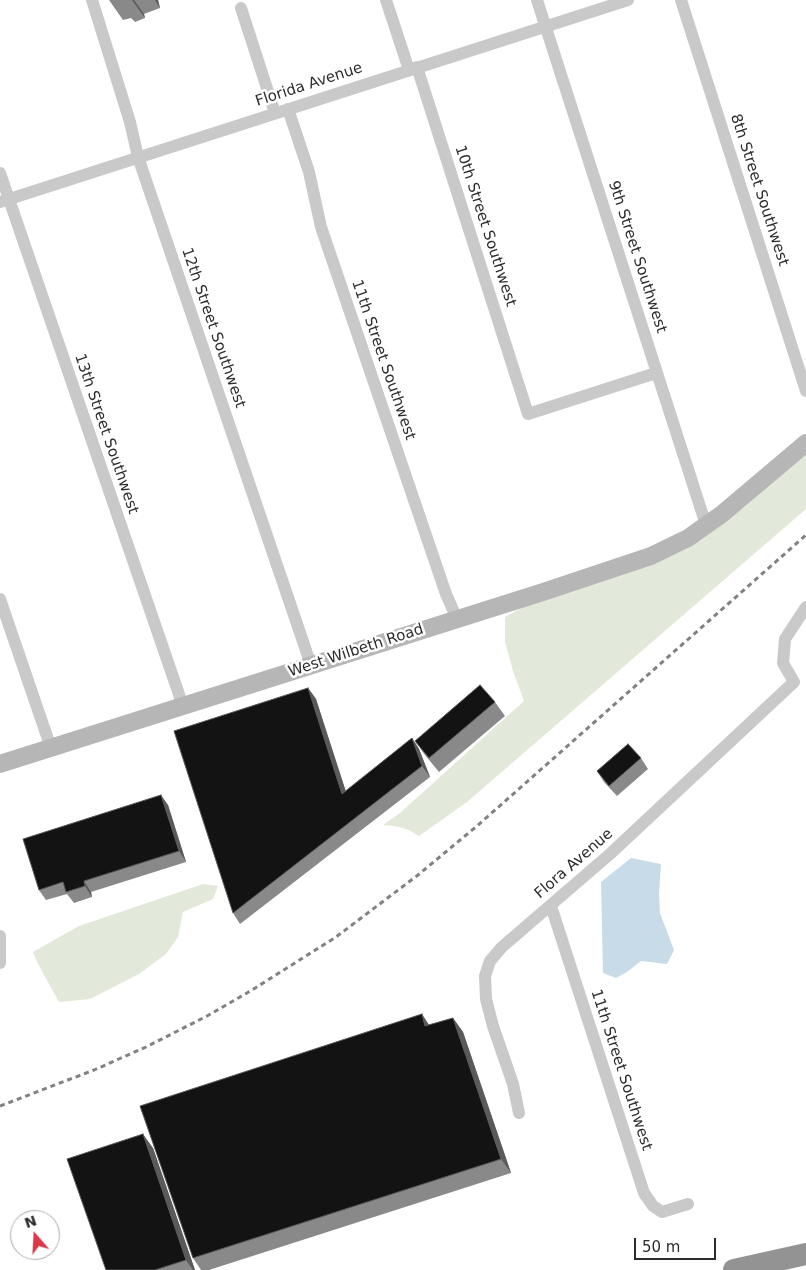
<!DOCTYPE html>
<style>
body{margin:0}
#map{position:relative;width:806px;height:1270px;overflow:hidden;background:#fff;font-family:"DejaVu Sans",sans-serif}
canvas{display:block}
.north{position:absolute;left:10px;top:1210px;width:50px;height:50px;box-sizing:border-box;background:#fff;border:1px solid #ababab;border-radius:50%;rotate:341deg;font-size:14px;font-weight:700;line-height:20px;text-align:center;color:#2c2c2c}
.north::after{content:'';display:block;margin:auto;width:18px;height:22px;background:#d93847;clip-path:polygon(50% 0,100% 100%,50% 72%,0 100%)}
.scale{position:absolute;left:634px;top:1238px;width:82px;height:22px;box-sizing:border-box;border:2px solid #2c2c2c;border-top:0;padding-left:6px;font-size:15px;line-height:18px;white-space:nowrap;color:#2c2c2c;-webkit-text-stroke:4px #fff;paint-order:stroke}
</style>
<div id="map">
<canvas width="806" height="1270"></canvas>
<div class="north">N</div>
<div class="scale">50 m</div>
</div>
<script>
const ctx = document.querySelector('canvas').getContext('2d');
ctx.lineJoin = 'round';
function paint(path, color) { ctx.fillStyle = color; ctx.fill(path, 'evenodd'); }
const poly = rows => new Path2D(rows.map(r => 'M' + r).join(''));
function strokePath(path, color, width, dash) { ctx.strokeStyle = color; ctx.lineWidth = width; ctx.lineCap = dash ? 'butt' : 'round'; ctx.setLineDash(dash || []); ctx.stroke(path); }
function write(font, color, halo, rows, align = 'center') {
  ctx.font = font + ' "DejaVu Sans",sans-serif'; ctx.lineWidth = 5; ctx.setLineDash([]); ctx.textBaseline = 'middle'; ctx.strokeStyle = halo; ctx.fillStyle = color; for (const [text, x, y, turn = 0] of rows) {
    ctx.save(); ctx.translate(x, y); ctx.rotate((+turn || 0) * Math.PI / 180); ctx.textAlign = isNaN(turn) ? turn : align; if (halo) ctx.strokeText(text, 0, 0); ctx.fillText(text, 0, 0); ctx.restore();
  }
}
const green = poly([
 [806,449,806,509,467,802,419,836,409,830,395,826,383,825,400,813,524,701,513,671,505,642,505,617,521,608,633,568,703,535,746,506,778,474],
 [203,884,218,886,213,899,183,912,178,937,166,954,139,974,90,999,59,1002,38,964,33,952,79,926]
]);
const water = poly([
 [631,858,661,864,659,894,660,913,674,950,667,964,641,961,627,972,616,978,603,973,601,882]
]);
const minor = poly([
 [92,0,130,122,138,157,311,665],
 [386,0,409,70],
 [537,0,706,525],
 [681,0,806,391],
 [241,8,275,113],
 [417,67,528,414,656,373],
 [288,109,309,172,321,227,446,594,457,619],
 [0,173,183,706],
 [0,202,628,0],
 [0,599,51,748],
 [551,906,644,1193,653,1206,662,1212,688,1204],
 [0,936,0,963],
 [519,1113,513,1084,493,1026,486,999,485,976,490,961,502,947,610,854,794,682,783,663,785,639,806,607]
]);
const secondary = poly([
 [0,764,543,592,651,556,688,538,722,514,806,443]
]);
const motorway = poly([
 [734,1270,806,1254]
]);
const rail = poly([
 [0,1106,94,1070,146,1047,207,1016,252,990,336,937,418,875,477,826,806,535]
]);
const wall = poly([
 [109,0,158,0,160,8,144,14,145,18,135,22,131,18,123,20],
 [308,688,316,699,345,791,412,738,419,749,430,777,240,924,233,913],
 [495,702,505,716,439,772,425,755,415,741],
 [641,758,648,769,617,796,604,782,597,771],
 [168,805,186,862,91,892,92,897,74,903,67,894,46,900,39,890],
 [453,1018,463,1032,511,1173,209,1270,201,1270,193,1258,429,1025],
 [153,1148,195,1270,106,1270]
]);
const shadedWall = poly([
 [132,0,134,0,144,14,145,18],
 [155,0,158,0,160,8],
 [308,688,316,699,350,804,342,794],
 [412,738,419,749,430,777,422,766],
 [161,795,168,805,186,862,179,851],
 [84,881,91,892,92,897,85,886],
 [422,1014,431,1028,425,1026],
 [453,1018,463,1032,511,1173,501,1159],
 [143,1134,153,1148,195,1270,193,1270,186,1260]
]);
const building = poly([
 [480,685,495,702,429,758,415,741,480,685],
 [308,688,342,794,412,738,422,766,233,913,174,731,308,688],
 [628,744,641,758,609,786,597,771,628,744],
 [161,795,179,851,84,881,85,886,66,892,63,882,39,890,23,839,161,795],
 [422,1014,425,1026,453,1018,501,1159,193,1258,140,1106,422,1014],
 [143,1134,186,1260,155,1270,106,1270,67,1159,143,1134]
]);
const streetNames = [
 ["Florida Avenue",309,85,-18],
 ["8th Street Southwest",759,190,72],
 ["10th Street Southwest",485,226,72],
 ["9th Street Southwest",637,257,72],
 ["12th Street Southwest",213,328,71],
 ["11th Street Southwest",383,360,71],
 ["13th Street Southwest",106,434,71],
 ["West Wilbeth Road",356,651,-18],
 ["Flora Avenue",574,864,-41],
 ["11th Street Southwest",621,1070,72]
];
paint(green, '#e2e9da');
paint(water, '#c7dce8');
strokePath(minor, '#c9c9c9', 12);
strokePath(secondary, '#b6b6b6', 18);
strokePath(motorway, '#939393', 22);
strokePath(rail, '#818181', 3, [5, 4]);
paint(wall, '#898989');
paint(shadedWall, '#5a5a5a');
paint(building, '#131313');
strokePath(building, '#5a5a5a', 1);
write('15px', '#2c2c2c', '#fff', streetNames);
</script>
